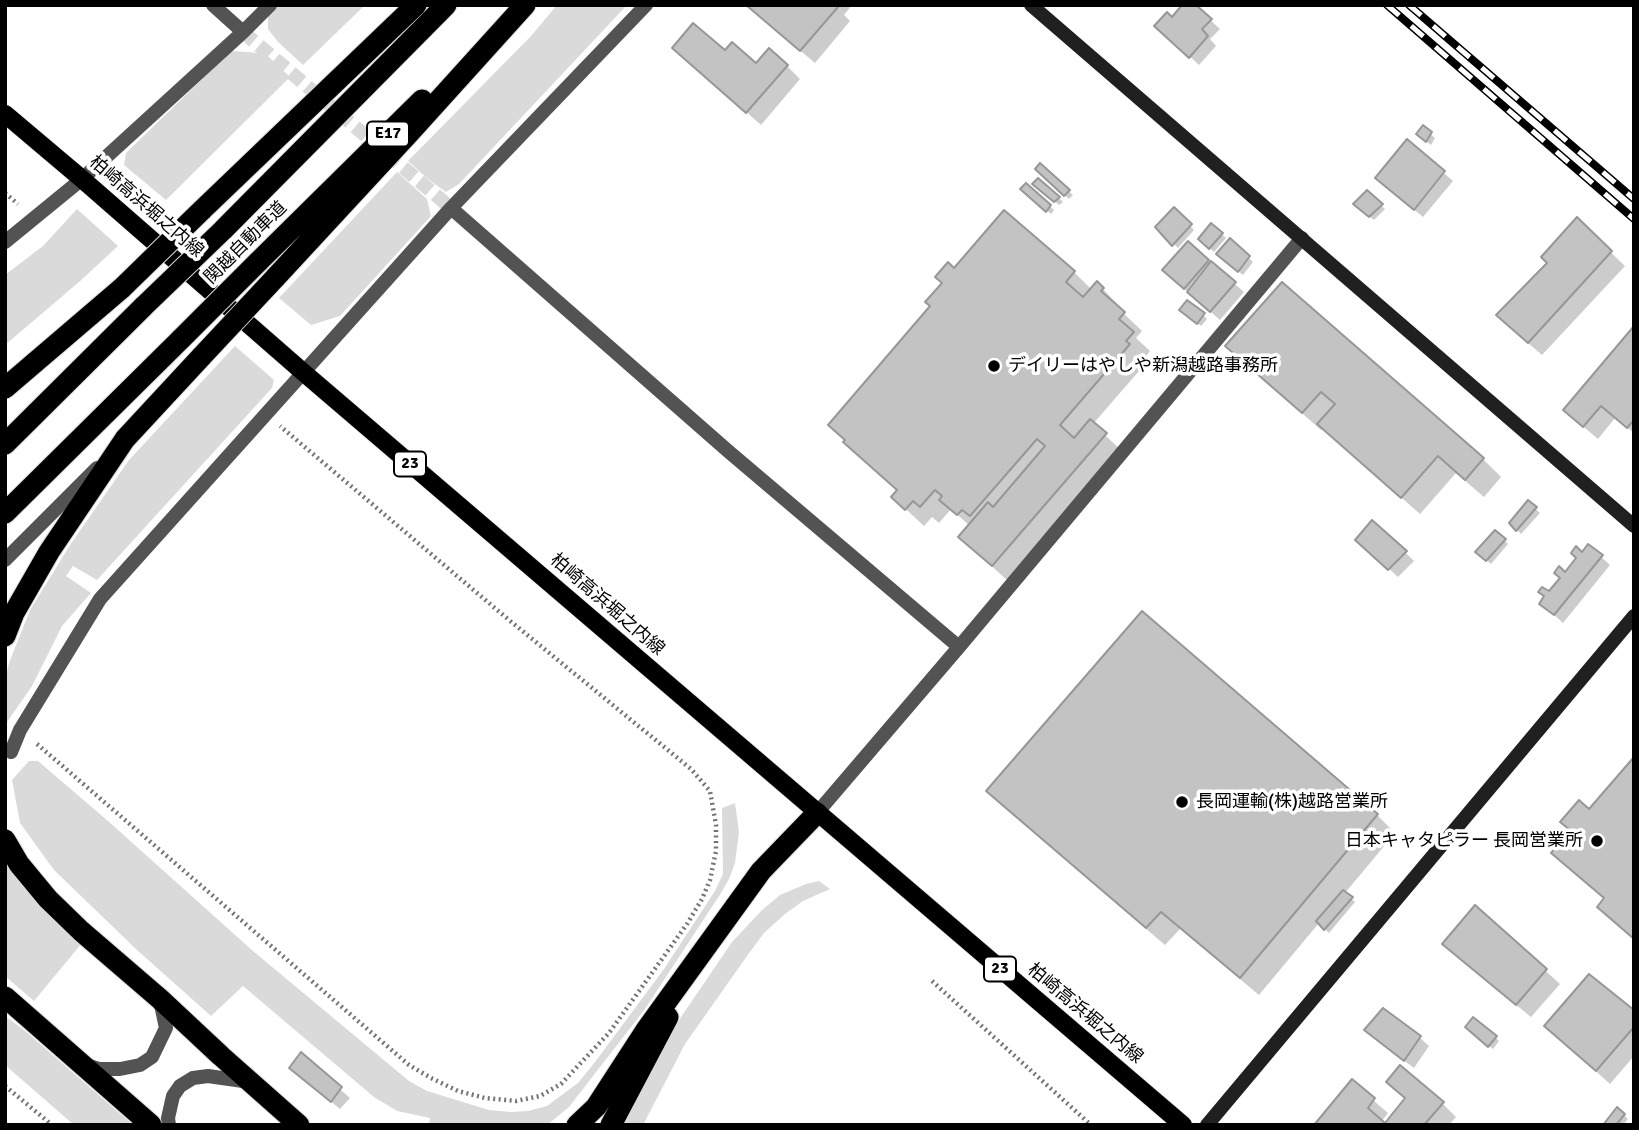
<!DOCTYPE html>
<meta charset="utf-8">
<style>
body{margin:0}
#map{position:relative;width:1639px;height:1130px;overflow:hidden;background:#fff;font-family:Signika,sans-serif}
canvas{display:block}
.frame{position:absolute;inset:0;border:7px solid #000;pointer-events:none}
</style>
<div id="map">
<canvas width="1639" height="1130"></canvas>
<div class="frame"></div>
</div>
<script>
const ctx = document.querySelector('canvas').getContext('2d');
ctx.lineJoin = 'round';
function paint(path, color) { ctx.fillStyle = color; ctx.fill(path, 'evenodd'); }
const poly = rows => new Path2D(rows.map(r => 'M' + r).join(''));
function strokePath(path, color, width, dash) { ctx.strokeStyle = color; ctx.lineWidth = width; ctx.lineCap = dash ? 'butt' : 'round'; ctx.setLineDash(dash || []); ctx.stroke(path); }
function write(font, color, halo, rows, align = 'center') {
  ctx.font = font + ' Signika,"Noto Sans JP",sans-serif'; ctx.lineWidth = 7; ctx.setLineDash([]); ctx.textBaseline = 'middle'; ctx.strokeStyle = halo; ctx.fillStyle = color; for (const [text, x, y, turn = 0] of rows) {
    ctx.save(); ctx.translate(x, y); ctx.rotate((+turn || 0) * Math.PI / 180); ctx.textAlign = isNaN(turn) ? turn : align; if (halo) ctx.strokeText(text, 0, 0); ctx.fillText(text, 0, 0); ctx.restore();
  }
}
const green = poly([
 [278,5,365,5,303,65,278,42,268,29,268,15],
 [557,5,627,5,459,184,446,192,428,179,408,161,531,36],
 [231,51,261,53,269,57,290,77,166,200,124,165,126,153],
 [397,172,427,199,431,216,340,316,311,325,279,298],
 [77,209,118,246,79,282,5,345,5,275,43,246],
 [235,346,274,380,272,388,97,580,73,566,66,576,91,593,62,626,32,686,5,725,5,679,9,663,30,610,70,545,129,460],
 [29,761,38,761,108,821,253,951,409,1081,427,1091,489,1110,511,1112,528,1111,547,1106,578,1083,595,1062,664,969,715,891,723,874,722,808,735,803,739,832,735,863,729,879,721,893,645,1009,569,1107,547,1125,429,1125,430,1118,397,1111,374,1097,243,986,211,1016,137,950,54,870,20,823,12,780],
 [5,863,22,885,82,943,34,1001,5,976],
 [819,881,830,889,803,901,785,914,764,933,747,956,685,1044,643,1125,621,1125,681,1017,732,942,761,911,780,895,806,884],
 [5,1016,24,1030,133,1125,74,1125,5,1065]
]);
const shadow = poly([
 [746,5,852,5,844,15,850,21,815,63],
 [1194,5,1220,29,1210,39,1216,46,1199,65,1166,34,1173,20],
 [725,52,756,66,787,66,800,79,761,125,688,61],
 [1423,128,1435,138,1431,145,1422,138],
 [1408,142,1453,181,1423,217,1386,186],
 [1040,166,1073,195,1069,199,1037,169],
 [1038,180,1059,198,1063,202,1059,205,1038,187],
 [1026,185,1054,210,1051,214,1026,193],
 [1367,193,1385,209,1374,220,1360,208],
 [1174,210,1194,230,1178,248,1157,227],
 [1577,220,1625,266,1542,355,1512,329,1549,263],
 [1212,226,1226,238,1214,252,1200,239],
 [1230,240,1253,262,1243,275,1222,258],
 [1188,243,1244,292,1220,320,1173,279],
 [954,270,1074,272,1092,290,1103,289,1120,307,1119,309,1142,331,1136,338,1150,351,1143,360,1146,363,1093,424,1123,452,1010,583,960,537,970,526,951,509,939,523,932,517,924,526,893,497,899,491,845,442],
 [1282,285,1483,459,1501,477,1484,497,1456,473,1420,514,1323,428,1321,430,1246,364,1228,346],
 [1185,314,1203,315,1207,319,1201,326],
 [1634,328,1634,433,1615,418,1598,439,1579,423],
 [1528,502,1540,513,1521,534,1511,523],
 [1504,540,1508,544,1491,564,1478,552],
 [1367,548,1405,552,1414,561,1398,577],
 [1582,554,1601,557,1610,565,1563,623,1541,603],
 [1142,614,1377,815,1395,833,1345,893,1355,902,1329,933,1319,923,1259,995,1180,929,1165,945,1006,809,989,791],
 [1475,907,1560,984,1531,1017,1458,957],
 [1634,1013,1634,1056,1610,1084,1546,1026],
 [1471,1031,1495,1037,1499,1041,1493,1049],
 [1420,1038,1429,1046,1414,1068,1375,1039],
 [301,1055,350,1098,340,1109,300,1076],
 [1352,1082,1388,1113,1381,1122,1316,1125],
 [1442,1103,1456,1117,1449,1125,1385,1125],
 [1624,1115,1628,1119,1623,1125,1605,1125]
]);
const building = poly([
 [746,5,836,5,838,7,800,51,746,5],
 [1182,5,1196,5,1212,19,1202,29,1208,36,1189,58,1154,26,1167,12,1172,17,1182,5],
 [693,23,725,50,732,42,756,63,769,48,788,65,746,113,672,48,693,23],
 [1423,125,1432,132,1426,142,1416,134,1423,125],
 [1407,139,1445,171,1414,210,1375,178,1407,139],
 [1040,163,1070,190,1064,196,1035,169,1040,163],
 [1038,178,1060,197,1054,202,1032,184,1038,178],
 [1026,183,1051,205,1046,212,1020,189,1026,183],
 [1367,190,1383,204,1369,217,1353,204,1367,190],
 [1174,207,1192,224,1172,246,1155,227,1174,207],
 [1004,210,1075,271,1066,282,1083,297,1097,281,1104,288,1101,291,1125,312,1119,319,1134,332,1126,341,1130,344,1060,425,1074,438,1090,419,1107,433,992,566,958,537,988,502,993,507,1045,446,1037,439,970,516,962,510,957,515,939,500,942,496,935,490,920,507,913,501,905,510,891,497,897,490,843,442,845,440,828,425,930,306,925,302,942,283,935,277,948,262,954,268,1004,210],
 [1577,217,1612,251,1528,343,1496,315,1547,263,1541,257,1577,217],
 [1211,223,1223,233,1209,249,1198,239,1211,223],
 [1230,238,1250,256,1238,272,1216,254,1230,238],
 [1188,241,1209,260,1184,289,1162,270,1188,241],
 [1211,261,1236,282,1210,312,1187,292,1211,261],
 [1282,282,1484,458,1465,480,1438,456,1401,498,1317,424,1335,404,1321,392,1302,413,1225,346,1282,282],
 [1187,300,1205,313,1197,324,1179,310,1187,300],
 [1634,326,1634,420,1627,428,1601,406,1583,427,1563,410,1634,326],
 [1528,500,1537,507,1516,531,1509,523,1528,500],
 [1372,520,1407,551,1388,570,1355,540,1372,520],
 [1495,530,1506,539,1486,561,1475,552,1495,530],
 [1588,544,1603,555,1554,615,1539,604,1544,596,1538,592,1542,587,1549,591,1560,578,1554,573,1559,566,1565,572,1576,558,1571,553,1576,546,1582,552,1588,544],
 [1142,611,1378,814,1240,978,1161,912,1146,928,986,791,1142,611],
 [1634,757,1634,939,1597,907,1604,898,1551,853,1570,830,1560,822,1579,800,1589,809,1634,757],
 [1343,890,1353,897,1324,930,1316,921,1343,890],
 [1475,905,1547,969,1516,1005,1442,944,1475,905],
 [1589,974,1634,1010,1634,1027,1596,1071,1544,1026,1589,974],
 [1383,1008,1421,1036,1404,1061,1364,1030,1383,1008],
 [1473,1017,1497,1036,1488,1047,1465,1027,1473,1017],
 [301,1052,342,1087,331,1102,289,1068,301,1052],
 [1400,1065,1444,1102,1424,1125,1314,1125,1352,1079,1375,1098,1368,1108,1385,1123,1405,1098,1386,1082,1400,1065],
 [1617,1107,1625,1114,1616,1125,1603,1125,1617,1107]
]);
const streetTunnel = poly([
 [243,32,451,208]
]);
const path = poly([
 [5,193,18,204],
 [37,744,409,1065,431,1078,458,1091,485,1098,516,1101,540,1096,561,1084,609,1033,687,924,702,899,710,880,716,851,716,825,710,791,691,769,509,620,280,426],
 [932,981,1091,1125],
 [5,1086,52,1125]
]);
const lane = poly([
 [5,560,97,468],
 [86,1065,99,1069,120,1069,140,1065,152,1057,166,1028,160,1000],
 [169,1125,168,1118,173,1096,180,1086,193,1078,208,1076,250,1082]
]);
const street = poly([
 [213,5,243,32],
 [451,208,728,451,959,647],
 [5,242,82,179,243,32,270,5],
 [11,752,20,730,100,599,451,208,646,5],
 [817,813,959,647,1302,238]
]);
const secondary = poly([
 [1031,5,1634,526],
 [1207,1125,1634,616]
]);
const primary = poly([
 [5,114,82,179,303,372,1183,1125]
]);
const highway = poly([
 [202,210,416,5],
 [223,230,446,5],
 [258,262,422,100],
 [275,278,411,131,525,5],
 [5,388,122,288],
 [5,444,144,306],
 [5,513,181,339],
 [5,636,14,613,49,552,125,439,202,356],
 [5,840,19,864,48,899,81,931,160,999,221,1056,299,1125],
 [5,997,151,1125],
 [577,1125,596,1107,646,1030,761,871,817,813],
 [611,1125,668,1017]
]);
const rail = poly([
 [1387,5,1634,219],
 [1409,5,1634,199]
]);
const highwayBridge = poly([
 [122,288,202,210],
 [144,306,223,230],
 [181,339,258,262],
 [202,356,275,278]
]);
const markers = [
 [994,366,7,"#000"],
 [1182,802,7,"#000"],
 [1597,841,7,"#000"]
];
const shields = [
 [388,134,42],
 [410,464,32],
 [1000,969,32]
];
const shieldNames = [
 ["E17",388,134],
 ["23",410,464],
 ["23",1000,969]
];
const streetNames = [
 ["柏崎高浜堀之内線",146,207,41],
 ["関越自動車道",246,243,-45],
 ["柏崎高浜堀之内線",607,605,41],
 ["柏崎高浜堀之内線",1085,1014,40]
];
const poiNames = [
 ["デイリーはやしや新潟越路事務所",1008,366],
 ["長岡運輸(株)越路営業所",1196,802],
 ["日本キャタピラー 長岡営業所",1583,841,"right"]
];
paint(green, '#dadada');
paint(shadow, '#0003');
paint(building, '#c3c3c3');
strokePath(building, '#979797', 2);
strokePath(streetTunnel, '#d9d9d9', 14, [14, 7]);
strokePath(primary, '#dbdbdb', 19);
strokePath(highway, '#dbdbdb', 23);
strokePath(path, '#757575', 4.5, [2, 3.5]);
strokePath(lane, '#535353', 14);
strokePath(street, '#535353', 14);
strokePath(secondary, '#202020', 14);
strokePath(primary, '#000', 18);
strokePath(highway, '#000', 21);
strokePath(rail, '#000', 8);
strokePath(rail, '#fff', 5, [16]);
strokePath(highwayBridge, '#dbdbdb', 23, []);
strokePath(highwayBridge, '#000', 21);
for (const [x, y, r, color] of markers) { const dot = new Path2D(); dot.arc(x, y, r, 0, 2 * Math.PI); ctx.fillStyle = color; ctx.fill(dot); strokePath(dot, '#fff', 2.5); }
for (const [x, y, w] of shields) { const box = new Path2D(); box.roundRect(x - w / 2, y - 12.5, w, 25, 5); ctx.fillStyle = '#fff'; ctx.fill(box); strokePath(box, '#000', 2); }
write('bold 16px', '#000', null, shieldNames);
write('18px', '#000', '#fff', streetNames);
write('18px', '#000', '#fff', poiNames, 'left');
</script>
